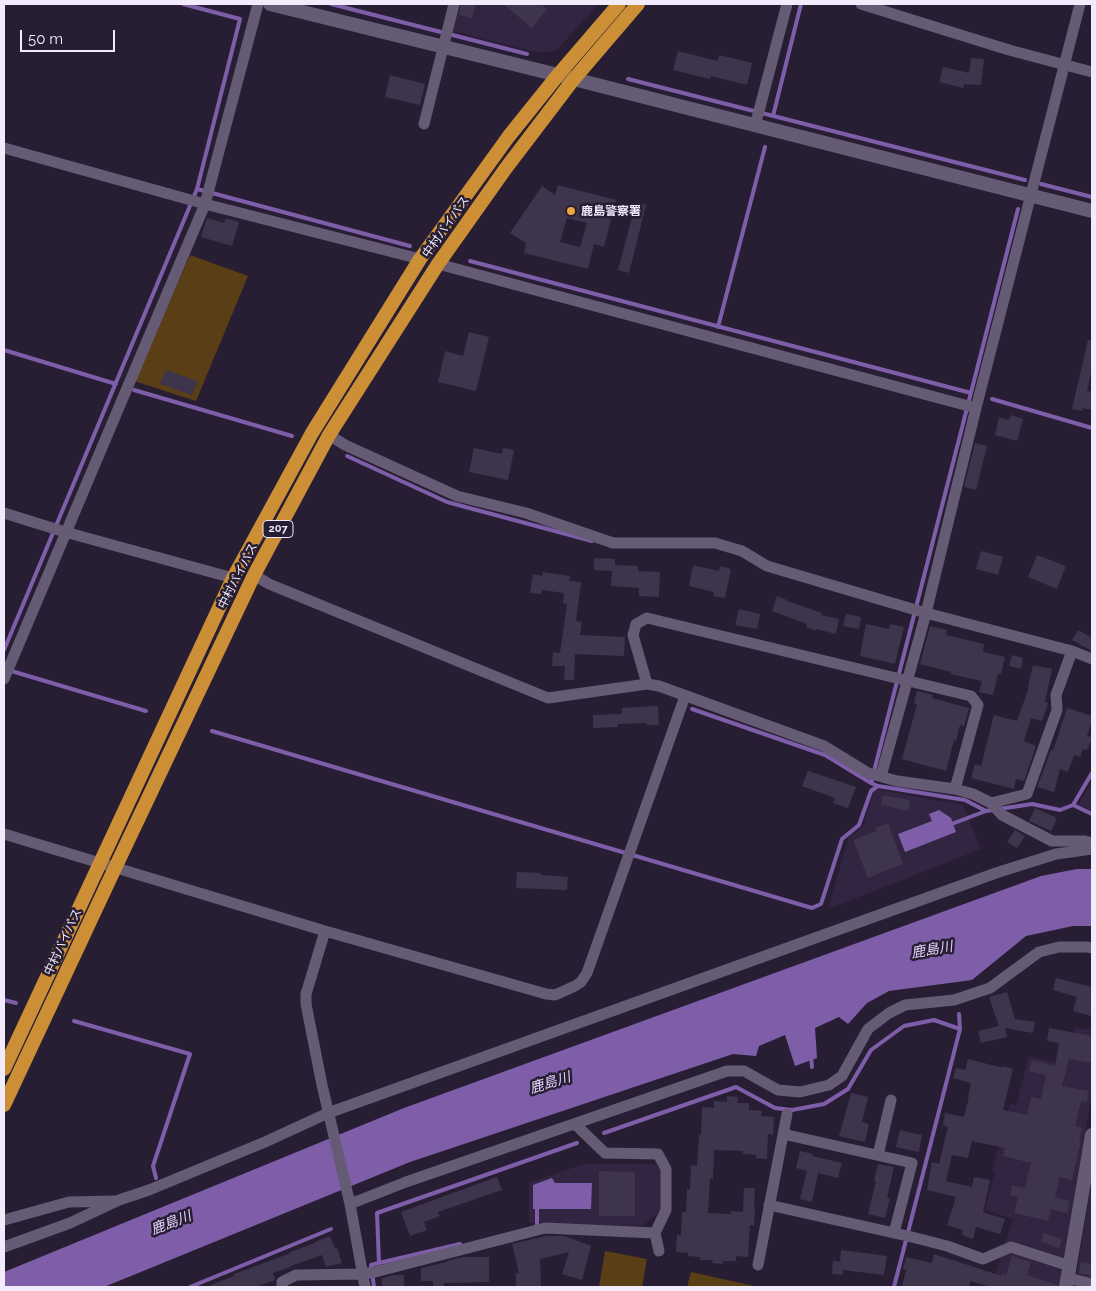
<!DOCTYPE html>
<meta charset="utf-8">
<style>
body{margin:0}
#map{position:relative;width:1096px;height:1291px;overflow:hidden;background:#281e34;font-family:Raleway,sans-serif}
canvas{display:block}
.frame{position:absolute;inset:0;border:5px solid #f1ebfb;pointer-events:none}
.scale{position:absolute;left:20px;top:30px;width:95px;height:22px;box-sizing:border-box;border:2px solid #f1ebfb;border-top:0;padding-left:6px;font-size:15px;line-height:18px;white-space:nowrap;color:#f1ebfb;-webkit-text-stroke:4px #281e34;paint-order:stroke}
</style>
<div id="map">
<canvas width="1096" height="1291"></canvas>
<div class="frame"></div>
<div class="scale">50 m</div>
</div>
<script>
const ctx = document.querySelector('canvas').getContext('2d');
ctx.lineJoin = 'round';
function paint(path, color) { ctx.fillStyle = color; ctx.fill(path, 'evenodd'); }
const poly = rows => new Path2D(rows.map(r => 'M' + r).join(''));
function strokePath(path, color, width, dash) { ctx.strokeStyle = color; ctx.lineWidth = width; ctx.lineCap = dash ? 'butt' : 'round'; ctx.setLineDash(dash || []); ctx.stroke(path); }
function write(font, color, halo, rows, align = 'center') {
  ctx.font = font + ' Raleway,"Noto Sans JP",sans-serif'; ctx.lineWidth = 5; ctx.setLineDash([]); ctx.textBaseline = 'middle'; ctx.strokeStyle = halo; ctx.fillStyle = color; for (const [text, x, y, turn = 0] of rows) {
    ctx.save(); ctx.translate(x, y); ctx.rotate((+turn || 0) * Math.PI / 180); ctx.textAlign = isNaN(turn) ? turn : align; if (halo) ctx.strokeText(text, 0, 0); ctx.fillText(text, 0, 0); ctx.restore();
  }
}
const built = poly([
 [459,4,598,4,557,50,539,53,452,31],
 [1092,782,1092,815,1078,805],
 [879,790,963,805,981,849,828,909,849,837,863,827,873,792],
 [1075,1027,1092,1030,1092,1093,1059,1287,991,1287,1013,1219,985,1210,995,1172,992,1171,1010,1104,1016,1105,1029,1056,1068,1066],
 [584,1164,656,1164,662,1172,662,1210,642,1226,529,1223,529,1183],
 [1092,1181,1092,1287,1074,1287]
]);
const green = poly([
 [190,255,248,276,196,401,134,381],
 [605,1251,647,1259,642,1287,599,1287],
 [691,1272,759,1287,687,1287]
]);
const water = poly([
 [939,810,951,818,956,832,905,852,898,834,932,821,929,814],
 [1077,869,1092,869,1092,926,1073,926,1026,936,972,980,889,991,867,1003,848,1024,839,1017,815,1028,817,1058,795,1066,785,1035,759,1046,756,1056,733,1054,410,1162,104,1287,4,1287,4,1272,404,1108,1041,876],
 [552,1178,555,1183,592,1183,591,1209,533,1209,533,1185]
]);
const stream = poly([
 [331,4,527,54],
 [628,79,1025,180],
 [773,116,801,4],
 [1041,184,1092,197],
 [197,189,410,246],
 [470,261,971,393],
 [718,327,765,147],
 [4,350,116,384],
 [134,390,292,436],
 [992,399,1092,428],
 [347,456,447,502,592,541],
 [4,650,197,189,240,19,183,4],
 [8,670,146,711],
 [692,709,825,755,871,783,878,786,965,800,986,811],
 [212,731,812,908,821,904,842,839,859,825,871,791,878,786],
 [871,783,1018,209],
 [1073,805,1092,814],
 [949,825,986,811,1032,804,1060,810,1073,805,1092,773],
 [4,1000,16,1003],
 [74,1021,190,1054,153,1166,156,1178],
 [811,1057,812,1067],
 [604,1133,736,1087,775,1108,792,1110,824,1104,848,1089,871,1050,904,1026,934,1020,960,1029],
 [535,1227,537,1226,537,1206],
 [379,1263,460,1244],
 [190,1287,331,1229],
 [374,1287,371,1265,379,1263,377,1213,577,1143],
 [894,1287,960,1029,959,1014]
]);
const building = poly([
 [461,4,476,4,472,18,459,15],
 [503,4,541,4,547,9,532,28],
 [678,51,718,61,719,55,752,63,747,85,711,76,710,79,673,70],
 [971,58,984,59,981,85,964,84,963,88,939,82,943,67,969,73],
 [390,75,425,84,420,105,385,97],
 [558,185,616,200,604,247,594,244,588,269,524,253,526,243,510,233,542,186,555,195],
 [567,218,587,223,580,247,560,242],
 [636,202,646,205,629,273,618,270],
 [207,218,224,223,226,218,239,222,232,246,201,237],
 [469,332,489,337,476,391,438,382,445,351,463,356],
 [1088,340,1092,340,1092,368,1087,391,1092,392,1092,410,1083,408,1082,411,1072,409],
 [166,370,198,381,192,395,160,384],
 [1011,415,1023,419,1017,441,995,435,999,417,1009,420],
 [975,443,987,446,976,490,964,487],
 [474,448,502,454,503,448,514,450,508,480,469,472],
 [981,551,1003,557,998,575,976,569],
 [1037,555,1066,566,1057,589,1028,577],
 [594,558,615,559,615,565,638,566,638,571,660,572,659,597,639,596,639,588,611,586,612,571,594,570],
 [693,565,719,571,720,566,731,569,725,598,713,596,714,592,689,586],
 [543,572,570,576,569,581,581,582,576,621,582,622,580,635,625,637,624,656,575,654,574,680,564,680,565,666,552,666,553,652,560,653,567,604,563,603,564,593,542,590,541,594,530,593,533,574,542,576],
 [777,596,787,600,787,601,822,613,821,615,839,619,836,634,816,629,816,631,806,627,807,624,772,611],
 [739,609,760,614,757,629,735,625],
 [846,614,861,617,859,629,843,626],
 [866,624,889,629,890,624,904,627,895,664,860,656],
 [930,626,947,630,946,635,984,644,983,652,1005,657,1001,674,998,674,993,695,979,692,982,681,950,674,951,672,920,664],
 [1078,630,1092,638,1092,651,1072,640],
 [1012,655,1023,658,1021,669,1009,666],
 [1033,665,1052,669,1045,702,1048,703,1042,721,1031,718,1024,741,1036,746,1024,781,1016,779,1014,789,971,778,975,764,981,766,994,715,1017,721,1029,687,1028,687],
 [917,691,933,695,932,698,969,708,964,726,960,725,956,741,954,740,946,771,902,759,917,704,914,703],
 [658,706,659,725,647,725,646,723,618,724,618,727,593,728,593,715,622,714,622,708],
 [1067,708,1092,716,1092,721,1087,736,1092,737,1087,750,1083,749,1080,757,1074,755,1068,772,1060,769,1054,792,1038,787,1038,785,1051,750,1053,751],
 [808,771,856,787,848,808,833,803,835,798,802,786],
 [883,795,910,800,908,811,881,805],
 [1035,808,1057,818,1051,831,1029,821],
 [888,823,903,864,868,878,853,840,876,831,875,828],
 [1015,830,1025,836,1017,848,1007,842],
 [517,872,541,873,541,875,568,877,567,890,516,888],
 [1056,978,1092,987,1092,1010,1091,1016,1073,1011,1077,997,1053,990],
 [1007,992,1015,1019,1035,1022,1033,1033,1005,1028,1007,1037,981,1043,978,1031,999,1026,989,997],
 [1049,1028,1092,1036,1092,1055,1091,1063,1069,1059,1062,1086,1089,1091,1087,1102,1081,1101,1075,1126,1082,1128,1079,1140,1081,1140,1072,1180,1060,1177,1055,1197,1070,1201,1067,1213,1051,1209,1048,1221,1014,1213,1018,1197,1010,1195,1012,1185,1025,1188,1031,1163,1003,1156,1005,1148,972,1141,968,1158,952,1155,946,1181,972,1187,974,1177,990,1180,983,1212,1005,1219,1000,1234,976,1227,973,1239,962,1235,963,1230,947,1225,956,1197,927,1190,932,1162,939,1164,948,1127,943,1125,945,1113,964,1117,969,1097,968,1097,971,1083,953,1078,956,1068,965,1070,968,1059,1003,1068,1003,1066,1013,1069,1003,1110,1027,1115,1031,1097,1041,1099,1046,1075,1029,1071,1032,1060,1055,1066,1059,1043,1047,1041],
 [851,1093,868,1097,862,1122,869,1124,865,1142,839,1136],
 [727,1096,738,1097,737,1103,749,1103,749,1110,762,1111,761,1116,774,1117,773,1135,768,1134,767,1159,756,1158,756,1155,743,1154,743,1151,714,1150,713,1179,710,1179,708,1213,731,1214,731,1211,743,1212,744,1188,755,1188,754,1207,755,1207,754,1225,750,1225,748,1257,736,1256,736,1261,723,1261,723,1264,712,1263,713,1260,700,1260,700,1257,688,1256,688,1253,676,1252,677,1235,681,1235,682,1212,686,1212,687,1189,690,1190,691,1165,697,1166,699,1135,701,1135,702,1107,714,1108,714,1101,727,1102],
 [900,1130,922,1135,919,1152,896,1147],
 [800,1151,813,1154,812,1156,842,1163,838,1178,818,1173,812,1202,800,1199,807,1171,796,1168],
 [878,1164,894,1167,887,1198,890,1198,885,1218,868,1214,876,1181,874,1181],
 [599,1171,635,1172,635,1216,599,1216],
 [497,1177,502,1190,438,1212,440,1216,424,1222,427,1230,410,1236,401,1212],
 [1044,1233,1062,1239,1059,1248,1041,1242],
 [330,1236,335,1249,337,1248,342,1263,326,1267,322,1255,291,1266,291,1267,273,1273,275,1280,255,1287,206,1287,234,1276,234,1274,291,1253,290,1252,315,1243,315,1242],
 [546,1236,564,1236,592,1246,591,1246,582,1280,562,1274,569,1252,540,1259,541,1287,516,1287,516,1273,519,1273,512,1244],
 [841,1250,887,1256,884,1275,843,1270,843,1275,832,1274,833,1261,840,1262],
 [934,1254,1002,1276,1002,1274,1006,1275,1012,1256,1031,1262,1027,1275,1058,1285,1057,1287,991,1287,970,1281,969,1287,902,1287,906,1270,903,1269,906,1257,932,1263],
 [464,1257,489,1257,489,1282,444,1283,444,1287,433,1287,433,1281,421,1281,421,1268,447,1262,447,1261],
 [1081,1262,1092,1264,1092,1276,1079,1273],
 [394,1275,404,1275,404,1287,382,1287,382,1278]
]);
const minor = poly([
 [861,4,1009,50,1092,72],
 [424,124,454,4],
 [755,126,787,4],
 [4,148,205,204,420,259],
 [438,264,976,408],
 [329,435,345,445,457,496,526,513,613,543,715,543,742,551,767,566,926,613,1072,651,1092,659],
 [4,513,65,532,233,578],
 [254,575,269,584,548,698,647,684,659,686,824,746,868,773,897,781,955,789,973,794,991,803,1002,815,1052,841,1085,841,1092,843],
 [4,679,205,204,258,4],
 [647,684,633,635,636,624,647,618,971,696,978,705,955,789],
 [881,776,926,613,976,408,1080,4],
 [991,803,1027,794,1057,710,1056,695,1072,651],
 [4,834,325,931,546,994,555,995,575,986,581,982,587,973,685,696],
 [325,931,306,994,306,1004,322,1085,350,1204,365,1287],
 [575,1124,605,1153,658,1154,666,1169,666,1210,655,1233,659,1251],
 [783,1134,912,1163,894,1233],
 [878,1155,891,1100],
 [350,1204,406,1182,727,1071,744,1071,778,1090,800,1092,829,1085,842,1076,868,1029,889,1013,905,1005,954,1000,990,988,1039,952,1059,947,1088,947,1092,948],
 [769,1205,912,1237,947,1246,983,1259,1011,1247,1070,1266],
 [4,1220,69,1202,113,1201],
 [4,1247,70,1223,119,1200,149,1190,265,1142,328,1113,996,873,1056,854,1092,849],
 [758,1265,787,1114],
 [1068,1278,1092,1284],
 [282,1287,282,1282,296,1275,363,1274,375,1272,545,1228,655,1233]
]);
const tertiary = poly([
 [270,4,558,75,1092,211],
 [1066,1287,1092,1135]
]);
const trunk = poly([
 [4,1069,233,578,312,433,420,259,509,136,558,75,619,4],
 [4,1105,115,868,254,575,329,435,438,264,506,168,573,80,638,4]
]);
const markers = [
 [571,211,5,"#efa73d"]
];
const shields = [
 [278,529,30]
];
const shieldNames = [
 ["207",278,529]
];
const poiNames = [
 ["鹿島警察署",581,211]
];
const streetNames = [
 ["中村バイパス",446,227,-55],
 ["中村バイパス",238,576,-63],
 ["中村バイパス",63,942,-65]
];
const waterNames = [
 ["鹿島川",932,950,-10],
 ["鹿島川",550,1083,-17],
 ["鹿島川",171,1223,-21]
];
paint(built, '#322542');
paint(green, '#5a3e15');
paint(water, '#7f5ea9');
strokePath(stream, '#7f5ea9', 4);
paint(building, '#3e344c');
strokePath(minor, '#665b75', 11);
strokePath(tertiary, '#665b75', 14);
strokePath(trunk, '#cc8f36', 14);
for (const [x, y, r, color] of markers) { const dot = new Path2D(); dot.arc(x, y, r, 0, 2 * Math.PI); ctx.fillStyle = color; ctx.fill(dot); strokePath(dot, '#281e34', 2); }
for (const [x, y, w] of shields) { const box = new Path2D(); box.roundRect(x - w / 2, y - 8.5, w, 17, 4); ctx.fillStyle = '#281e34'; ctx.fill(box); strokePath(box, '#f1ebfb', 1); }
write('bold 11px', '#f1ebfb', null, shieldNames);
write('bold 12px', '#f1ebfb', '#281e34', poiNames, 'left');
write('12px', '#f1ebfb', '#281e34', streetNames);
write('italic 14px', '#e3d2fc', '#281e34', waterNames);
</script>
